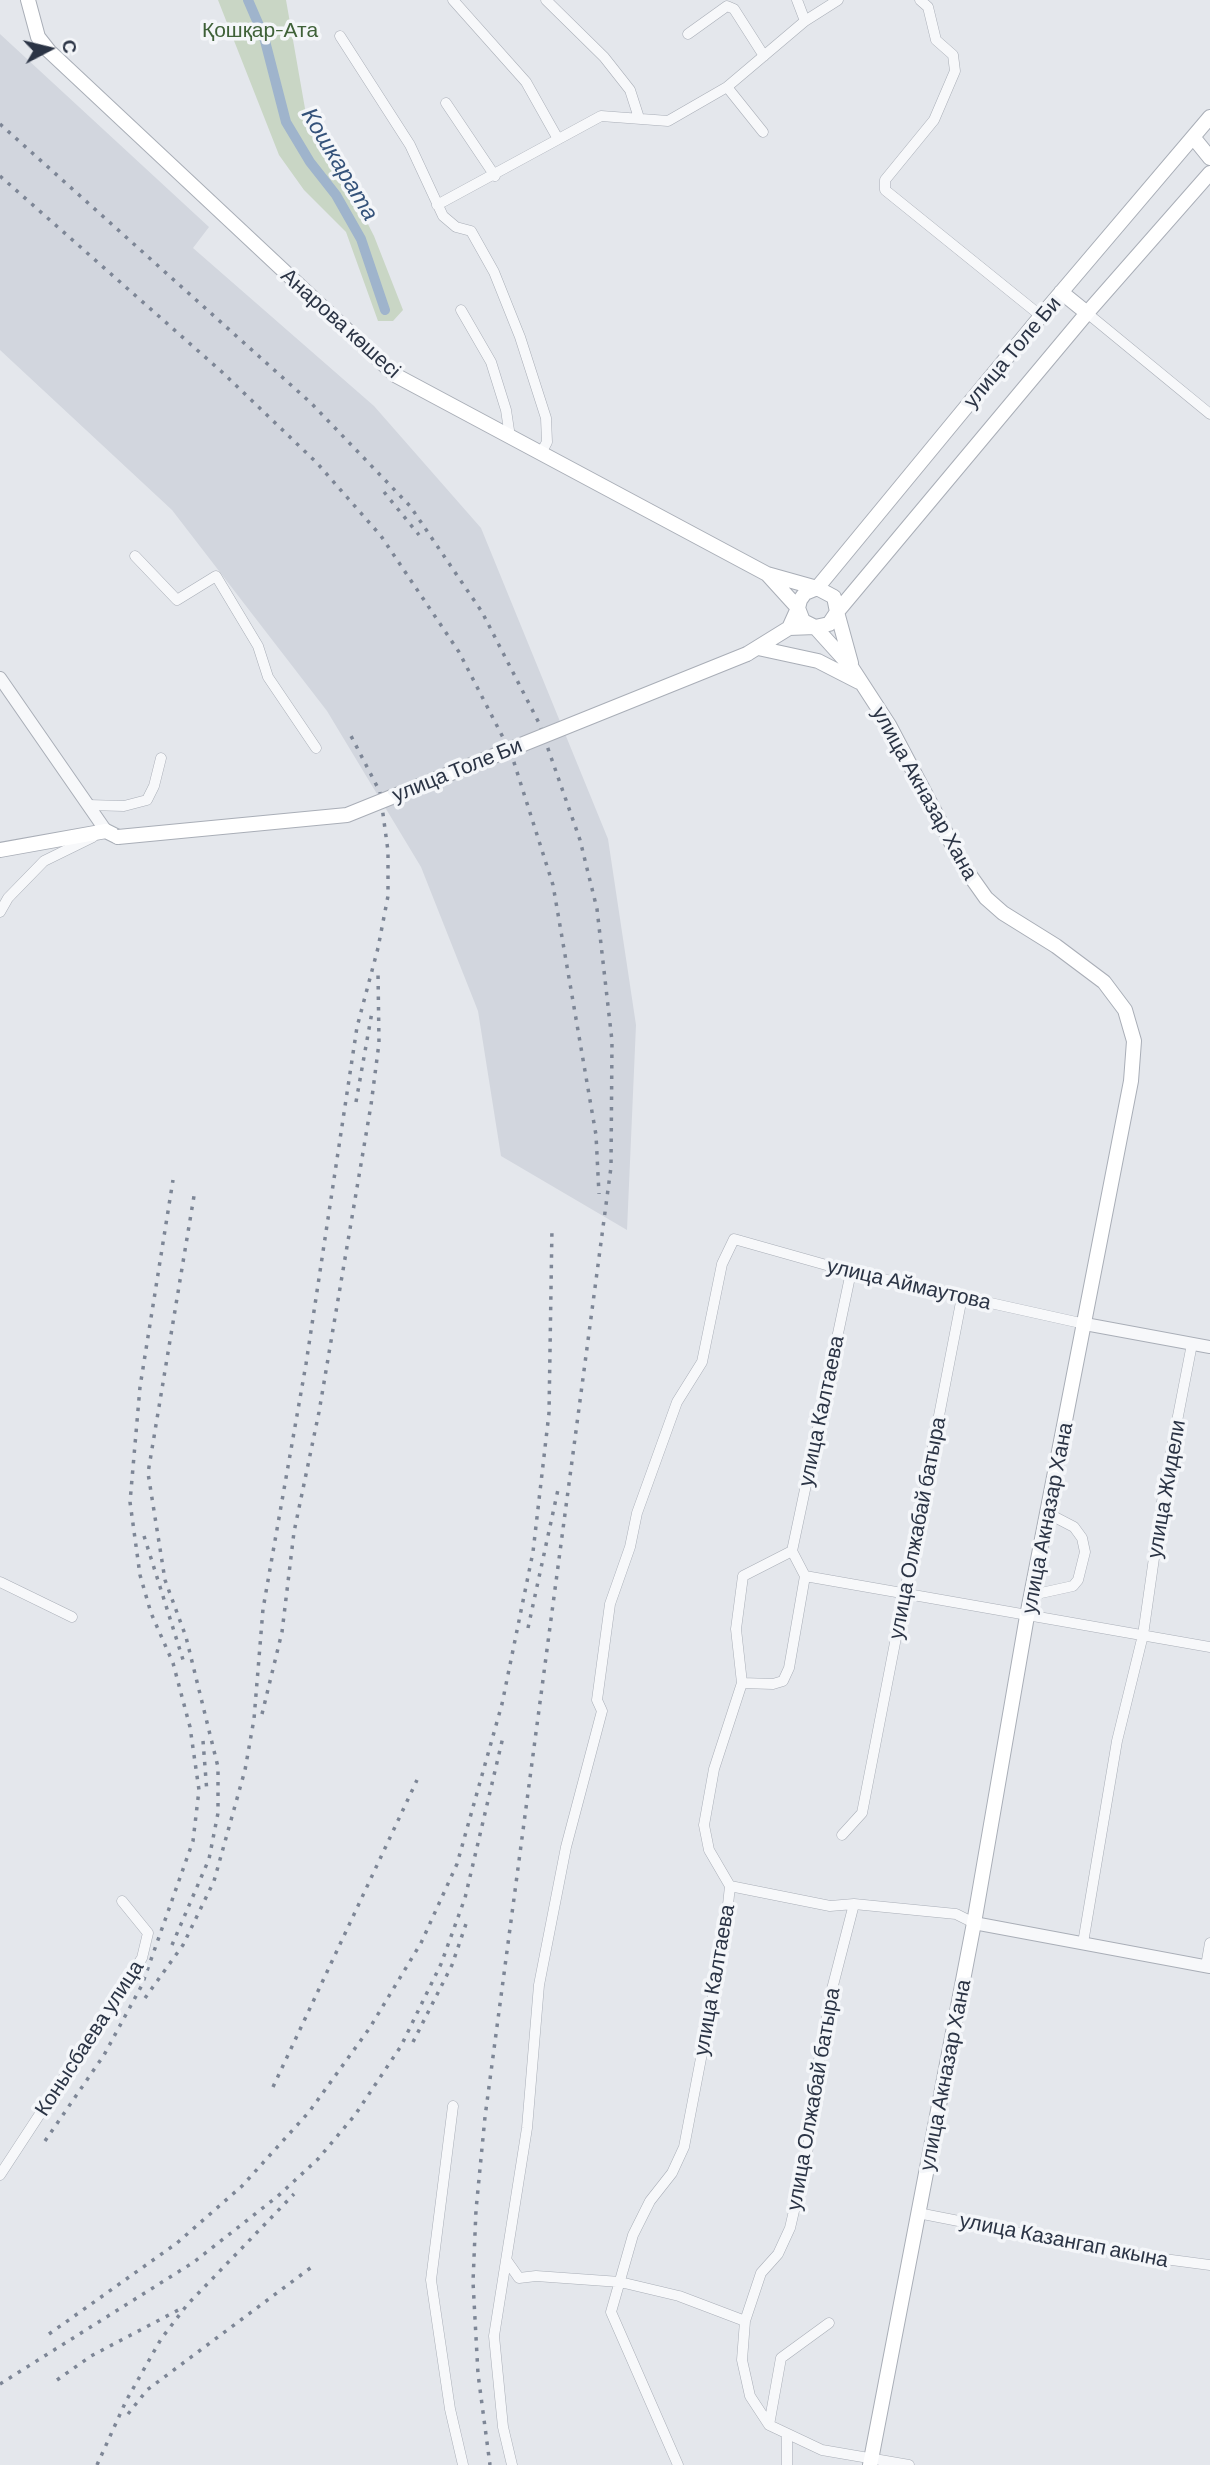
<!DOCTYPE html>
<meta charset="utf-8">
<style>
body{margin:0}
#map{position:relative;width:1210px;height:2465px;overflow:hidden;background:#e4e7ec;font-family:Barlow,sans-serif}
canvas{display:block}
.north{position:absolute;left:14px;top:14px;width:70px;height:70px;-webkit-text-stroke:5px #f4f6f9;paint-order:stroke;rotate:83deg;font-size:19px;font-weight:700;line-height:28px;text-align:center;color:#2b3445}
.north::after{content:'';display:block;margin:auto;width:24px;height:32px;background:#2b3445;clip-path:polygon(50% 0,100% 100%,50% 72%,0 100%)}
</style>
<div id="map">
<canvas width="1210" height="2465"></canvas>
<div class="north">С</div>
</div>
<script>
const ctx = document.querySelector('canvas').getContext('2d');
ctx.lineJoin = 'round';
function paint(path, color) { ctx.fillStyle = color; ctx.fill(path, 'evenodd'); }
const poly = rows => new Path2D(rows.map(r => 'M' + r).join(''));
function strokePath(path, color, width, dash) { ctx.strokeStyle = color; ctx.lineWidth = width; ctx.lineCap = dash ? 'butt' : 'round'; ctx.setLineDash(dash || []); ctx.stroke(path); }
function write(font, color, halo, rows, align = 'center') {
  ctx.font = font + ' Barlow,sans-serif'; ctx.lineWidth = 7; ctx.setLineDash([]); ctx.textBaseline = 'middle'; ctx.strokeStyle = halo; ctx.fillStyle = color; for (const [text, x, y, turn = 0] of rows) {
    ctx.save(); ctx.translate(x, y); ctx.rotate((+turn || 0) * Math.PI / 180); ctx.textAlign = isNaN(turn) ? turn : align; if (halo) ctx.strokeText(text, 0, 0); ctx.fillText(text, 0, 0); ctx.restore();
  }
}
const built = poly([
 [0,34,209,227,193,248,374,406,481,528,608,839,636,1025,627,1230,501,1156,478,1011,421,867,327,711,172,510,0,350]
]);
const green = poly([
 [218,0,286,0,307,120,348,185,374,236,403,310,393,321,378,321,346,232,304,190,279,155]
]);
const canal = poly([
 [248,0,264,37,286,122,310,162,336,195,361,239,385,310]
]);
const minor = poly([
 [453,0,526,82,558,139],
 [546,0,604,57,630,90,639,118],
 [797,0,805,21],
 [920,0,928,7,936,40,953,55,955,71,934,120,885,180,885,190,1041,316],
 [688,34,727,6,734,9,764,56],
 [340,36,410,145,443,216,456,227,471,231,494,272,520,337,546,418,547,442,541,453],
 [727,87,763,132],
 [446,103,495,176],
 [437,205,601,116,668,121,727,87,805,21,838,0],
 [461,310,491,362,506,410,510,437],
 [1087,313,1210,414],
 [135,556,177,600,216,576,258,646,268,677,316,748],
 [88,805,124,806,147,800,154,786,161,758],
 [0,912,8,898,44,861,93,837],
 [805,1576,1210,1647],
 [0,1582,72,1617],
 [1032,1595,1073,1586,1078,1580,1085,1552,1082,1538,1074,1527,1047,1513],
 [742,1683,736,1629,743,1576,792,1551],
 [842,1835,862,1813,962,1297],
 [730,1886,830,1906,854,1904,956,1914,974,1923],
 [854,1904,831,1993,816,2077,807,2155,790,2228,778,2254,761,2273,745,2321,742,2360,750,2396,769,2425,822,2450,909,2465],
 [1083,1943,1117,1741,1143,1635,1164,1488,1192,1344],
 [1206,1966,1210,1943],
 [453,2106,431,2280,450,2409,463,2465],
 [0,2175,142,1958,148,1933,122,1901],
 [918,2213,1126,2254,1210,2265],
 [507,2261,519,2278,536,2276,620,2282,679,2296,745,2321],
 [769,2425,781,2358,829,2323],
 [787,2436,787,2465],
 [512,2465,503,2427,494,2336,527,2128,539,1985,566,1847,602,1711,597,1700,610,1604,630,1547,637,1513,677,1402,702,1362,722,1264,734,1239,851,1272,1085,1324],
 [678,2465,611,2312,633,2235,650,2201,672,2173,684,2147,725,1933,730,1886,709,1850,704,1825,714,1769,742,1683,773,1684,783,1681,789,1668,805,1576,792,1551,851,1272]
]);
const tertiary = poly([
 [0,678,106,831],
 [1085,1324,1210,1347],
 [974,1923,1210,1967]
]);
const secondary = poly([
 [28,0,38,37,49,51,395,375,767,574,817,588,1041,316,1210,117],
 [1193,137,1210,158],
 [1061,292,1087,313],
 [789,628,815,627,852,668,889,725,964,867,986,898,1003,913,1056,946,1104,982,1125,1010,1134,1041,1131,1081,1027,1616,974,1923,870,2465],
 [758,648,818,661,859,682],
 [747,654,789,628,798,608,768,575],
 [851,663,837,612,834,597,817,588,805,593,800,600,798,608,803,621,815,627,829,624,837,612,1087,313,1210,173],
 [0,850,106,831,118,837]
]);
const rail = poly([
 [0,124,311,403,410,506,482,612,539,723,580,840,597,909,612,1041,611,1167,485,2117,476,2210,473,2282,478,2374,490,2465],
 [0,176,222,372,317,463,381,536,459,652,511,753,553,885,596,1135,599,1194],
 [384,492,419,535],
 [356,1102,372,1012],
 [144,1536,185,1666],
 [528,1628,559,1485],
 [262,1714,282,1632,294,1532,319,1412,371,1105,379,1043,378,973],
 [203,1741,207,1793],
 [172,1945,209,1859,218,1813,218,1767,186,1637,165,1580,148,1473,194,1196],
 [145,1998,183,1945,214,1881,245,1770,254,1719,263,1609,306,1364,357,1027,378,948,388,896,388,851,380,792,349,732],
 [413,2042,452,1965,467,1921],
 [273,2087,417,1780],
 [45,2141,104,2055,142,1985,193,1841,199,1790,190,1727,173,1663,151,1613,140,1575,130,1502,140,1387,173,1180],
 [49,2334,177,2243,242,2186,309,2112,369,2029,421,1943,457,1864,502,1704,533,1552,549,1413,552,1227],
 [57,2380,91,2356,184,2307],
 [0,2384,194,2262,278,2196,318,2159,355,2115,401,2046,441,1964,465,1898,503,1737],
 [128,2414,147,2390,313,2266],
 [97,2465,126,2401,161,2339,187,2305,294,2194]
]);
const secondaryBridge = poly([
 [118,837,347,815,747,654]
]);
const parkNames = [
 ["Қошқар-Ата",260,30]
];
const streetNames = [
 ["Анарова көшесі",341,323,42],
 ["улица Толе Би",1012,352,-50],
 ["улица Толе Би",457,770,-22],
 ["улица Акназар Хана",925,793,61],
 ["улица Аймаутова",909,1284,13],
 ["улица Калтаева",821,1411,-78],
 ["улица Жидели",1166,1489,-80],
 ["улица Акназар Хана",1047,1518,-79],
 ["улица Олжабай батыра",917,1528,-79],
 ["улица Калтаева",714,1980,-80],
 ["Конысбаева улица",89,2038,-57],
 ["улица Акназар Хана",945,2075,-79],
 ["улица Олжабай батыра",813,2099,-80],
 ["улица Казангап акына",1064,2240,11]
];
const waterNames = [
 ["Кошкарата",340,164,59]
];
paint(built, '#d2d6de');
paint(green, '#c9d6c5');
strokePath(canal, '#9fb4cc', 10);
strokePath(minor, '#a9aeb7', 11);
strokePath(tertiary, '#a9aeb7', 14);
strokePath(secondary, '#a9aeb7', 16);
strokePath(minor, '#f7f8fa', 10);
strokePath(tertiary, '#f7f8fa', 12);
strokePath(secondary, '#fff', 14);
strokePath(rail, '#7d8696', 3.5, [3.5, 7]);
strokePath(secondaryBridge, '#a9aeb7', 16, []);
strokePath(secondaryBridge, '#fff', 14);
write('21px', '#3f6138', '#f4f6f9', parkNames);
write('21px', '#2b3445', '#f4f6f9', streetNames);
write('italic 23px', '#34527a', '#f4f6f9', waterNames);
</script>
